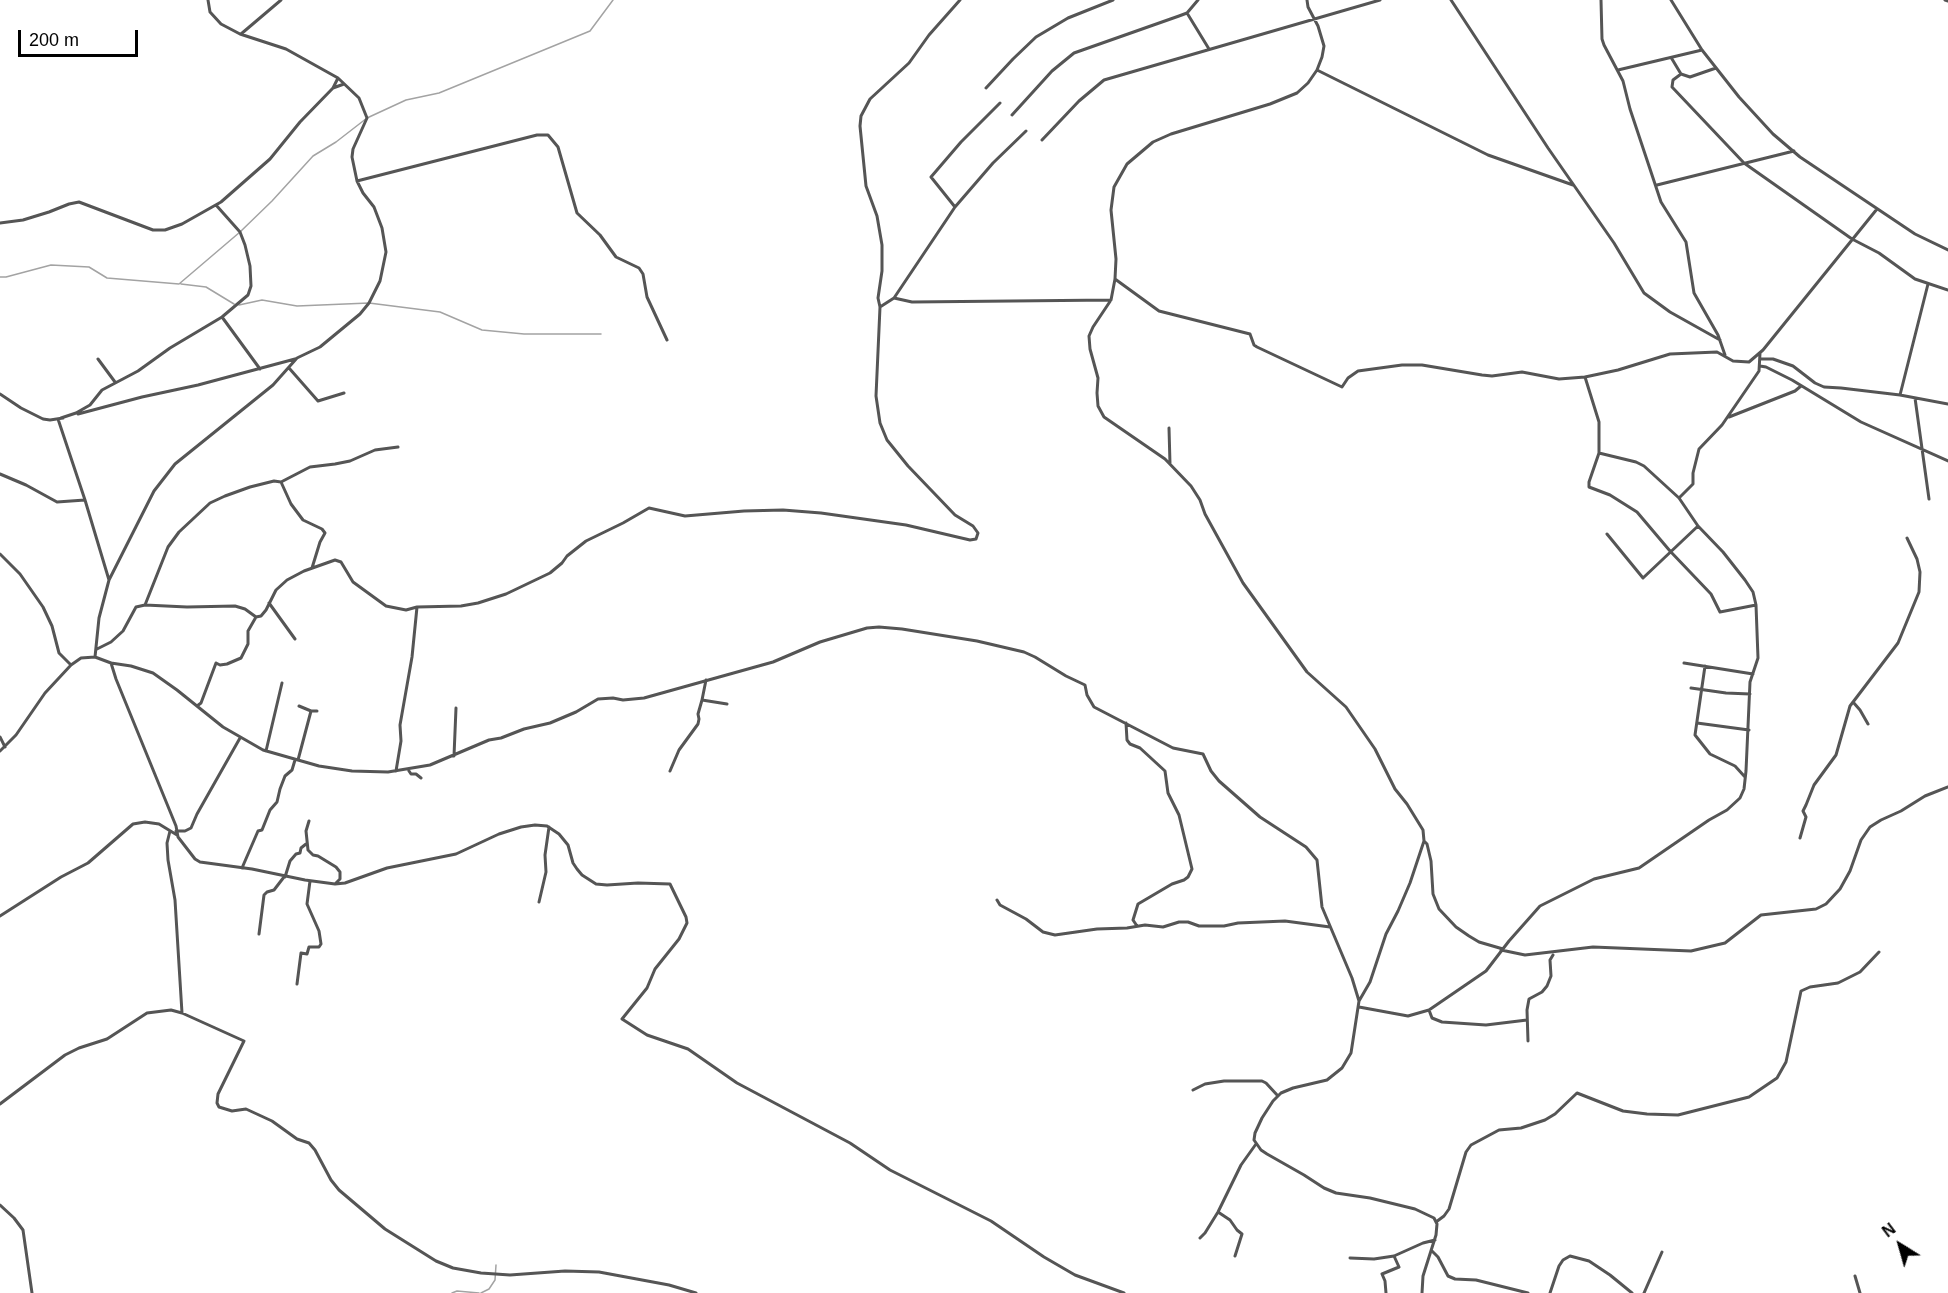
<!DOCTYPE html>
<style>
body{margin:0}
#map{position:relative;width:1948px;height:1293px;overflow:hidden;background:#fff;font-family:Arial,sans-serif}
canvas{display:block}
.north{position:absolute;left:1870px;top:1215px;width:60px;height:60px;-webkit-text-stroke:4px #fff;paint-order:stroke;rotate:323deg;font-size:16px;font-weight:700;line-height:24px;text-align:center;color:#000}
.north::after{content:'';display:block;margin:auto;width:21px;height:27px;background:#000;clip-path:polygon(50% 0,100% 100%,50% 72%,0 100%)}
.scale{position:absolute;left:18px;top:30px;width:120px;height:27px;box-sizing:border-box;border:3px solid #000;border-top:0;padding-left:8px;font-size:18px;line-height:21px;white-space:nowrap;color:#000;-webkit-text-stroke:4px #fff;paint-order:stroke}
</style>
<div id="map">
<canvas width="1948" height="1293"></canvas>
<div class="north">N</div>
<div class="scale">200 m</div>
</div>
<script>
const ctx = document.querySelector('canvas').getContext('2d');
ctx.lineJoin = 'round';
const poly = rows => new Path2D(rows.map(r => 'M' + r).join(''));
function strokePath(path, color, width, dash) { ctx.strokeStyle = color; ctx.lineWidth = width; ctx.lineCap = dash ? 'butt' : 'round'; ctx.setLineDash(dash || []); ctx.stroke(path); }
const stream = poly([
 [0,277,6,277,51,265,89,267,107,278,179,284,240,232,272,201,313,156,336,142,367,118,406,100,439,93,590,31,613,0],
 [181,284,206,287,234,304],
 [239,305,262,300,297,306,369,303,440,312,482,330,524,334,601,334],
 [452,1293,457,1291,479,1293],
 [481,1293,489,1289,495,1280,496,1265]
]);
const street = poly([
 [1307,0,1308,7,1318,26,1324,46,1322,57,1317,70,1308,83,1297,93,1270,104,1171,134,1153,142,1127,164,1114,187,1111,210,1116,259,1115,279,1111,300,1093,327,1089,336,1090,349,1098,378,1097,393,1098,406,1104,417,1165,459,1191,486,1200,500,1205,514,1243,583,1307,672,1346,707,1375,749,1395,789,1407,804,1423,830,1424,841,1410,883,1398,911,1386,934,1370,982,1359,1001],
 [1451,0,1548,148,1614,243,1644,293,1670,312,1720,340],
 [1601,0,1602,39,1604,45,1623,81,1630,109,1661,202,1686,242,1694,293,1718,335,1725,355],
 [1671,0,1702,50,1739,97,1773,134,1800,157,1915,234,1948,250],
 [1945,0,1948,1],
 [1187,13,1209,49],
 [241,34,281,0],
 [1672,59,1681,74,1690,77,1716,68],
 [1317,70,1488,155,1573,185],
 [1618,70,1702,50],
 [1681,74,1673,80,1672,87,1744,163,1852,239,1879,253,1915,279,1948,290],
 [333,88,344,84],
 [986,88,1013,59,1036,37,1068,18,1113,0],
 [1012,115,1052,71,1074,53,1179,16,1187,13,1198,0],
 [1042,140,1079,101,1104,80,1380,0],
 [357,181,537,135,548,135,558,147,577,213,600,235,616,257,639,268,643,274,647,297,667,340],
 [1657,185,1794,151],
 [955,207,931,177,961,142,1000,103],
 [0,223,23,220,49,212,69,204,79,202,153,230,165,230,182,224,221,202,270,159,300,122,333,88,338,78],
 [1115,279,1159,311,1250,334,1254,345,1257,347,1342,387,1348,378,1358,371,1402,365,1422,365,1482,375,1492,376,1522,372,1559,379,1585,377,1618,370,1670,354,1717,352,1733,361,1749,362,1763,350,1877,209],
 [894,298,912,302,1111,300],
 [880,307,894,298,955,207,993,163,1026,131],
 [222,317,260,369],
 [98,359,115,382],
 [1761,359,1773,359,1793,366,1815,383,1824,387,1841,388,1900,395,1948,404],
 [1760,366,1766,367,1792,380,1861,422,1948,461],
 [289,368,318,401,344,393],
 [1585,377,1599,422,1599,453,1636,462,1644,466,1679,498],
 [0,394,21,408,43,419,50,420,63,418],
 [1900,395,1928,284],
 [1915,398,1929,499],
 [78,414,142,397,198,385,295,359],
 [1729,417,1795,391,1801,386],
 [61,418,76,413,90,405,102,390,138,371,170,348,222,317,248,295,251,286,250,266,245,245,240,232,216,205],
 [58,419,85,500,109,580],
 [1169,428,1170,464],
 [1599,453,1589,482,1589,487,1610,495,1637,512,1670,551,1711,594,1720,612,1756,605],
 [0,474,26,485,57,502,85,500],
 [281,482,291,504,303,520,322,529,325,533,320,542,312,568],
 [1607,534,1643,578,1698,526],
 [0,554,20,574,43,607,52,626,59,653,71,665],
 [269,603,295,639],
 [145,605,187,607,235,606,245,609,256,617,261,616,266,610,276,590,287,580,304,571,335,560,341,562,353,582,386,606,406,610,417,607,461,606,478,603,506,594,550,573,562,563,567,556,586,541,623,523,649,508,685,516,744,511,783,510,821,513,906,525,970,540,976,539,978,533,973,526,955,515,908,466,887,440,880,423,876,396,880,307,878,298,882,271,882,245,877,216,866,186,860,126,861,116,870,99,909,63,929,35,960,0],
 [97,649,111,642,123,631,136,607,145,605,168,547,179,532,210,503,225,496,250,487,274,481,281,482,310,467,335,464,350,461,375,450,398,447],
 [95,657,99,618,109,580,154,491,175,464,273,385,297,358,320,347,360,314,369,303,380,281,386,252,382,228,374,207,363,193,357,181,352,157,353,149,367,118,359,98,338,78,286,49,240,34,221,24,210,12,208,0],
 [111,663,131,666,153,673,177,690,223,727,263,750,319,766,352,771,388,772,430,765,489,740,501,738,524,729,550,723,576,712,598,699,613,698,623,700,644,698,773,662,820,642,867,628,879,627,902,629,977,641,1024,652,1035,657,1066,676,1085,685,1087,695,1094,707,1173,748,1203,754,1211,771,1219,781,1260,817,1306,847,1317,860,1322,907,1352,978,1359,1001,1351,1053,1342,1068,1327,1080,1293,1088,1281,1093,1273,1101,1262,1118,1255,1133,1254,1140,1261,1150,1267,1154,1304,1175,1324,1188,1336,1193,1370,1198,1415,1209,1434,1218,1437,1224,1436,1235,1423,1276,1422,1293],
 [1684,663,1753,674],
 [1705,666,1695,735,1710,754,1735,766,1745,777],
 [706,680,702,700,727,704],
 [1691,688,1726,693,1750,694],
 [1853,702,1860,710,1868,724],
 [197,706,201,703,216,663,220,665,227,664,241,658,248,644,248,631,256,617],
 [299,706,311,711,317,711],
 [1126,723,1127,740,1130,744,1140,748,1165,771,1168,793,1179,815,1192,869,1188,877,1184,880,1172,884,1138,904,1133,920,1137,926],
 [1697,723,1749,730],
 [0,737,5,747],
 [0,751,16,735,45,693,71,665,81,658,95,657,111,663,116,679,176,826,178,837,195,859,200,862,252,869,305,880,335,884,345,883,387,868,456,854,499,834,521,827,535,825,547,826,559,834,568,845,573,863,577,869,582,875,596,884,607,885,638,883,670,884,686,917,687,923,679,939,655,969,647,988,622,1019,647,1035,688,1049,737,1083,850,1143,890,1170,991,1221,1044,1257,1075,1275,1124,1293],
 [266,751,282,683],
 [454,756,456,708],
 [298,760,311,711],
 [396,771,401,741,400,725,412,657,417,607],
 [409,771,411,774,416,774,421,778],
 [670,771,679,750,698,724,699,719,698,714,702,700],
 [309,821,306,831,308,850,313,855,318,856,336,867,340,872,340,879,336,883],
 [170,831,167,843,168,860,175,900,182,1013],
 [176,831,185,831,191,828,197,814,240,738],
 [1800,838,1806,817,1803,811,1806,805,1814,785,1836,755,1850,706,1898,643,1919,592,1920,572,1917,559,1907,538],
 [1424,841,1427,844,1431,861,1433,894,1439,909,1456,927,1469,936,1479,942,1503,949],
 [242,868,258,831,262,830,270,810,277,802,280,789,285,776,292,770,295,760],
 [285,877,290,861,296,854,300,853,301,848,306,844],
 [997,900,1000,905,1026,919,1043,932,1055,935,1097,929,1127,928,1145,925,1163,927,1179,922,1188,922,1199,926,1224,926,1238,923,1285,921,1330,927],
 [539,902,546,872,545,855,549,827],
 [0,916,61,877,88,863,133,824,145,822,159,824,177,835],
 [259,934,264,895,267,892,274,890,284,877],
 [1501,950,1525,955,1593,947,1691,951,1725,943,1761,915,1816,909,1826,904,1840,889,1850,871,1861,840,1870,827,1881,820,1901,811,1925,796,1948,787],
 [297,984,301,953,307,954,309,947,319,947,321,944,319,931,307,904,310,881],
 [1359,1007,1408,1016,1429,1010,1486,971,1509,941,1540,906,1594,879,1639,868,1709,820,1727,810,1740,798,1744,789,1746,771,1750,682,1758,658,1756,605,1753,592,1745,580,1723,552,1698,526,1679,498,1693,484,1693,473,1699,449,1722,425,1759,371,1760,353],
 [1429,1010,1432,1018,1442,1022,1486,1025,1527,1020],
 [1528,1041,1527,1010,1529,999,1542,992,1547,986,1551,976,1550,960,1553,955],
 [1193,1090,1205,1084,1224,1081,1262,1081,1266,1083,1278,1096],
 [0,1104,65,1055,79,1048,107,1039,147,1013,171,1010,182,1013,244,1041,218,1094,217,1103,219,1107,232,1111,246,1109,272,1121,297,1139,309,1143,315,1150,331,1180,339,1190,385,1229,436,1261,453,1268,481,1273,510,1275,565,1271,599,1272,669,1285,696,1293],
 [0,1205,14,1218,23,1230,32,1293],
 [1218,1212,1230,1220,1237,1230,1242,1234,1235,1256],
 [1436,1222,1444,1216,1449,1209,1466,1152,1471,1145,1499,1130,1521,1128,1545,1120,1555,1114,1577,1093,1623,1111,1647,1114,1678,1115,1749,1097,1777,1078,1786,1062,1801,991,1810,987,1838,983,1860,972,1879,952],
 [1200,1238,1205,1233,1218,1212,1241,1165,1256,1144],
 [1432,1251,1438,1257,1448,1276,1455,1279,1476,1280,1528,1293],
 [1350,1258,1374,1259,1394,1256,1423,1243,1435,1240],
 [1855,1276,1860,1293],
 [1386,1293,1385,1281,1382,1274,1399,1267,1394,1256],
 [1550,1293,1559,1266,1563,1260,1570,1256,1589,1261,1610,1275,1632,1293],
 [1644,1293,1662,1252]
]);
strokePath(stream, '#a3a3a3', 1.5);
strokePath(street, '#555', 3);
</script>
